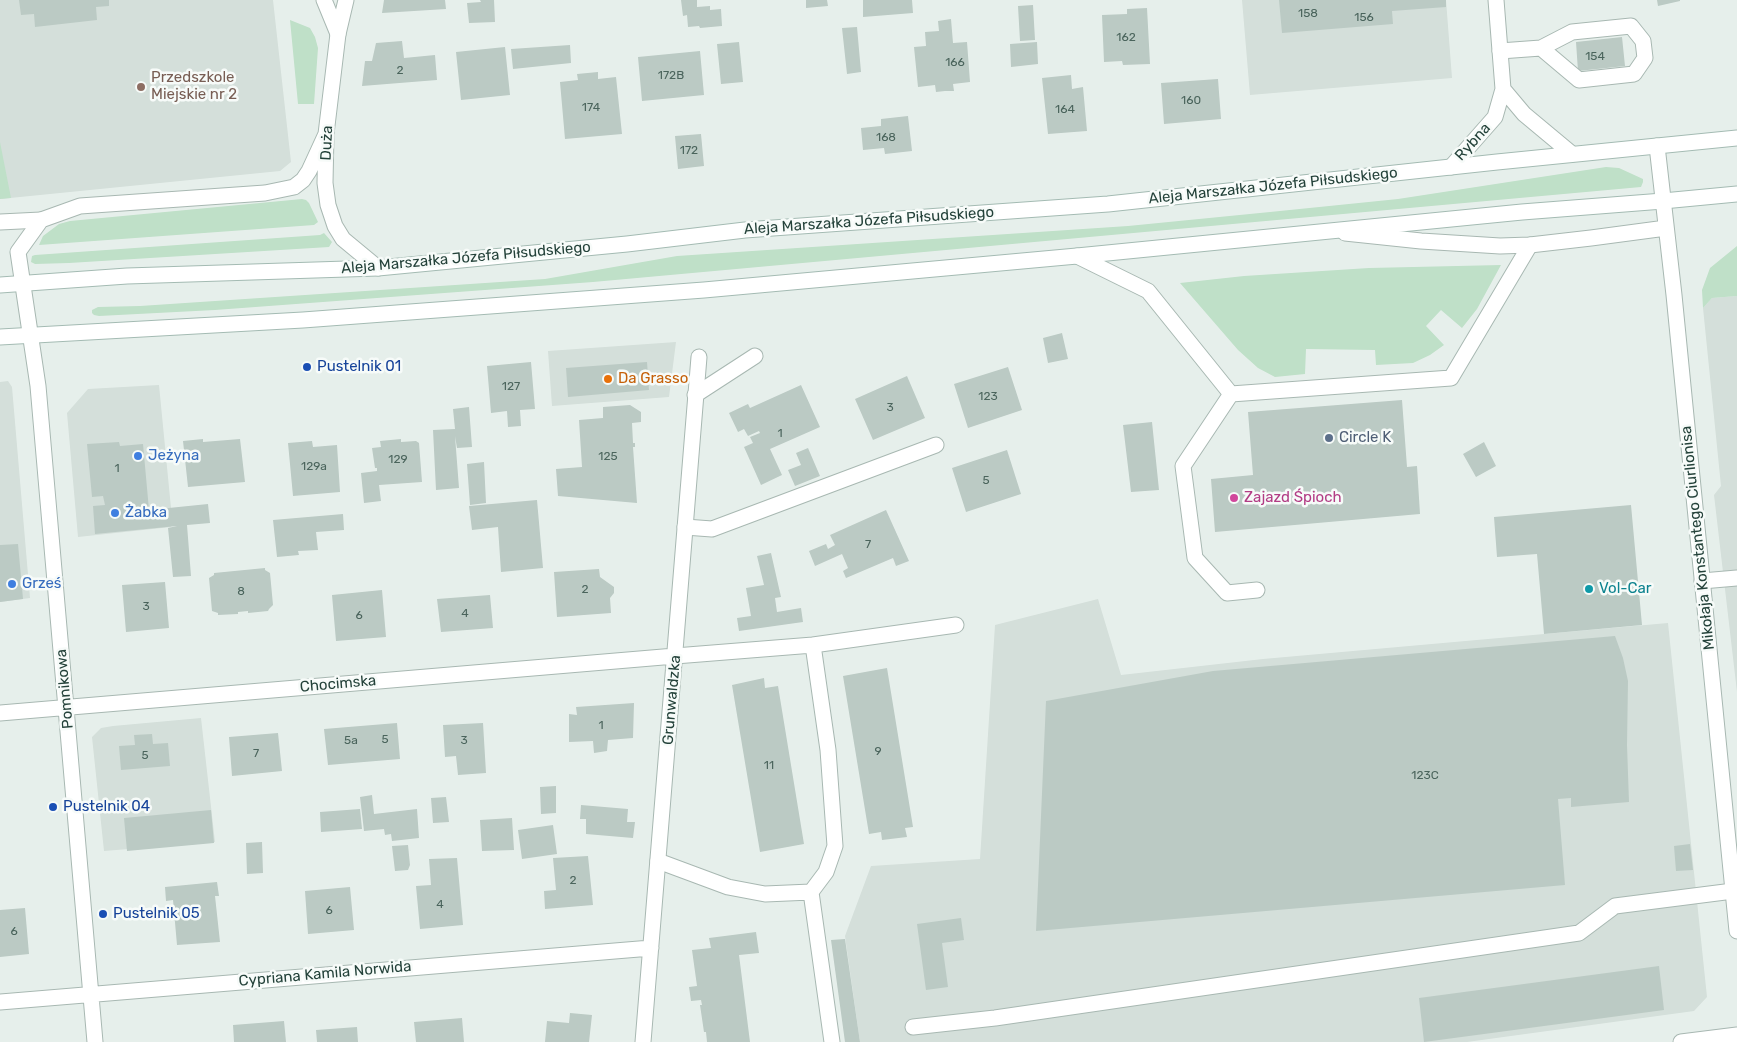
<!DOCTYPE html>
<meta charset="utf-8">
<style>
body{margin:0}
canvas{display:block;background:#e6efeb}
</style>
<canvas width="1737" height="1042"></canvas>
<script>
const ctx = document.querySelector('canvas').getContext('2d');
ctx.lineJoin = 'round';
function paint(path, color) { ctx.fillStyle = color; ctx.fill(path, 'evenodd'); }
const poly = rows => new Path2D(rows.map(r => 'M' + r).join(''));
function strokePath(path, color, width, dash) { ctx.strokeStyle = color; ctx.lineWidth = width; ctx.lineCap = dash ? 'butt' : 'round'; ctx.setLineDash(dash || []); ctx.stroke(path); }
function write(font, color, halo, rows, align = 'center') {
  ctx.font = font + ' Rubik,sans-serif'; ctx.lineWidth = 5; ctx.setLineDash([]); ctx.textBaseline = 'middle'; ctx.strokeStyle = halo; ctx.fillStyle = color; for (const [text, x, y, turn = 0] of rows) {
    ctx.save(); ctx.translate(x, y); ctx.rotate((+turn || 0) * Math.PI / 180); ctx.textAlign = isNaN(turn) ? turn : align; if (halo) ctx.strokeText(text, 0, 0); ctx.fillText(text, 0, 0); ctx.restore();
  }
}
const built = poly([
 [0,0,273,0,291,162,280,171,0,199],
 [1242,0,1446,0,1452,78,1250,95],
 [1737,296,1737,692,1714,495,1721,486,1703,308,1712,298],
 [676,342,669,397,552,406,548,351],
 [8,381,12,387,30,598,0,602,0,382],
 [159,385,171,508,169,508,171,527,78,537,67,413,88,389],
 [1098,599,1121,675,1263,659,1668,623,1707,997,1694,1011,1467,1042,860,1042,845,936,871,866,980,859,995,625],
 [201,718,215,842,104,851,92,737,101,728,113,726]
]);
const green = poly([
 [290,20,310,28,315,37,318,48,314,104,298,104],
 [0,142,11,198,0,199],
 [1606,167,1619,168,1643,179,1643,182,1641,187,593,282,215,310,99,316,94,315,92,313,92,310,98,307,140,306,545,279,677,256,1128,226,1270,212,1398,199],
 [302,199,306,200,309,203,318,222,314,225,39,245,43,236,59,224,70,221],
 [324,233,332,242,329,247,69,263,35,264,31,262,32,256,35,255,320,235],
 [1737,246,1737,296,1712,298,1703,308,1702,290,1710,268],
 [1501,265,1477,309,1462,328,1441,310,1426,326,1444,345,1430,355,1413,363,1376,365,1375,350,1306,349,1305,374,1275,377,1258,368,1238,350,1180,283,1244,276,1369,268]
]);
const building = poly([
 [19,0,109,0,109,6,96,7,97,20,35,27,34,14,21,15],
 [384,0,445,0,446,9,382,13],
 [480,0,494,0,495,22,469,23,467,3,481,2],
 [681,0,697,0,697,7,710,6,710,10,721,9,722,26,700,28,699,26,688,27,687,15,683,16],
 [806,0,827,0,828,6,806,8],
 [863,0,912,0,913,13,863,17],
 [1279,0,1446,0,1446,7,1392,11,1393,24,1282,33],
 [1657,0,1680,0,1680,1,1658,6],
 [1033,5,1035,40,1020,41,1018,6],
 [1147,8,1150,64,1123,65,1122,61,1104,62,1102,15,1127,14,1127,9],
 [951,19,953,43,967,42,970,82,953,84,954,91,945,91,936,92,935,85,918,87,914,47,926,46,925,32,939,31,938,21],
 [857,27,861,72,847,74,842,28],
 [1622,37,1625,66,1578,71,1576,42],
 [402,41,404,58,435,55,437,80,362,86,365,61,372,61,376,43],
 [739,42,743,82,721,84,717,44],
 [1037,42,1038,64,1011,67,1010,44],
 [570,45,571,63,513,69,511,49],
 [505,47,510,95,461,100,456,52],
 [700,51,704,95,642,101,638,57],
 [598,72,598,79,616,77,622,134,565,139,560,82,578,80,577,74],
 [1071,75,1072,89,1083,87,1087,131,1048,134,1042,78],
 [1218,79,1221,119,1164,124,1161,83],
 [908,116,912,151,885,154,884,148,863,150,861,128,881,126,881,119],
 [701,134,704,166,678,169,675,136],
 [1062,333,1068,359,1048,363,1043,338],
 [531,362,535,409,520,410,521,426,508,427,507,411,491,413,487,366],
 [647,362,649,390,568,397,566,368],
 [1008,367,1022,410,968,428,954,384],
 [907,376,925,418,873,440,855,399],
 [801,385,820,427,770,449,782,475,761,485,744,447,753,443,750,437,760,433,759,431,748,436,744,429,738,432,729,413,748,404,750,408],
 [1402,400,1407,467,1417,466,1420,514,1215,532,1211,479,1253,475,1248,412],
 [630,405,641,412,641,422,632,423,633,443,635,443,635,447,633,447,637,503,558,496,556,469,582,467,579,420,603,418,603,407],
 [469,407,472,447,457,448,455,436,459,488,436,490,433,430,455,429,453,409],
 [1152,422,1159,490,1131,492,1123,425],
 [203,439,203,442,240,439,245,482,188,487,183,441],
 [401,439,401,442,416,441,419,443,422,482,379,485,381,501,364,503,361,473,377,471,377,468,375,468,372,448,381,447,380,441],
 [312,441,313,447,337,445,340,492,293,496,288,443],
 [119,442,120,446,143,444,149,510,208,504,210,523,187,525,191,576,173,577,168,528,177,526,95,534,93,506,105,505,103,496,92,497,87,444],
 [1484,442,1496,466,1476,477,1463,454],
 [808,448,820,476,795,486,788,470,801,465,796,453],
 [1007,450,1021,494,966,512,952,468],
 [484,462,486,503,470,505,467,464],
 [537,500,543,568,501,572,498,527,472,530,469,506],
 [1631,505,1642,625,1544,634,1537,554,1497,557,1494,517],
 [886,510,909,561,896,566,893,558,846,578,843,571,848,568,842,554,815,566,809,551,826,544,828,549,835,545,830,535],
 [343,514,344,530,316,532,318,550,298,551,299,555,277,557,273,520],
 [18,544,23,599,0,602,0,545],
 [771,553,781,597,775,598,777,612,801,608,803,622,739,631,737,618,751,616,746,588,764,585,757,556],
 [265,568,265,570,270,573,273,605,269,609,268,611,248,613,248,611,238,612,238,614,218,615,218,613,212,611,209,578,214,575,214,573],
 [599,569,600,577,614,587,614,593,610,598,611,613,557,617,554,572],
 [165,582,169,628,126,632,122,585],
 [382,590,386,637,336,641,332,595],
 [490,595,493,628,441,632,437,599],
 [1615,636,1623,658,1628,681,1627,745,1629,802,1571,807,1571,798,1558,799,1565,885,1036,931,1046,701,1213,671],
 [887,668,913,827,905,828,907,837,882,840,881,832,869,834,843,676],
 [764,678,765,688,778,686,804,844,760,852,732,685],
 [634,703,633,738,608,740,607,751,594,753,593,741,569,742,569,714,577,715,576,707],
 [397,723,400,759,328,765,324,729],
 [483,723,486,773,458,775,456,756,445,757,443,725],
 [278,733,282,771,232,776,229,737],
 [152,734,153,744,168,743,170,766,121,770,119,746,135,745,134,735],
 [556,786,556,813,541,814,540,787],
 [372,795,374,814,417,809,419,838,392,841,391,834,385,835,384,829,364,831,360,797],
 [446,797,449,822,433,823,431,798],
 [581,805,628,809,627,822,635,822,633,838,586,834,586,819,580,819],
 [360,809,362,829,321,832,320,812],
 [211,810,214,843,127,851,124,818],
 [512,818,514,850,482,851,480,820],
 [553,825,557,854,522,859,518,830],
 [262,842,263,873,247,874,246,843],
 [1690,844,1693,870,1676,871,1674,846],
 [408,845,410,865,408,870,395,871,392,846],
 [588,856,593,905,545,909,544,891,556,890,553,858],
 [457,858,463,925,420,929,416,886,431,885,429,859],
 [217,882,219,896,215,896,220,942,177,945,173,900,166,901,165,887],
 [350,887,354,930,308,934,305,891],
 [25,908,29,954,0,957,0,910],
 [961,918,964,940,942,943,948,987,926,990,917,924],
 [756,932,759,953,739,955,750,1042,707,1042,706,1032,704,1032,700,1005,702,1005,701,1000,691,1001,689,987,697,986,692,950,711,948,709,938],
 [845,939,860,1042,845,1042,831,940],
 [1659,966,1664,1010,1424,1042,1419,998],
 [570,1013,592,1015,589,1042,545,1042,547,1021,569,1023],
 [462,1018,464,1042,416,1042,414,1022],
 [284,1021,286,1042,234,1042,233,1025],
 [357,1027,358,1042,317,1042,316,1030]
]);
const service = poly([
 [324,0,338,34],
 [1500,51,1541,48,1572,32,1631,26,1643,41,1645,58,1634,74,1579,80,1541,48],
 [0,222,41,220],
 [1077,256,1148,291,1231,394,1451,378,1530,245],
 [1231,394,1183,466,1195,558,1227,593,1257,590],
 [695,395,755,356],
 [685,527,712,529,936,445],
 [1702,581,1737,578],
 [813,645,956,625],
 [675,656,813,645,828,750,835,846,826,872,811,892,832,1042],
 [658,861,728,887,765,894,811,892],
 [913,1027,995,1018,1579,933,1615,906,1733,891]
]);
const minor = poly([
 [346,0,338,34,326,134,325,183,328,205,335,226,343,239,378,268],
 [1503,89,1524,114,1572,154],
 [1657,146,1674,295,1737,931],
 [1451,167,1495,117,1503,89,1496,0],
 [1345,233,1421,241,1500,246,1530,245,1591,238,1666,228],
 [0,713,675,656],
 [0,1002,651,948],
 [95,1042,38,386,18,252,41,220,80,206,265,193,294,187,303,180,309,171,326,134],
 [643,1042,699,357],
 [1681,1042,1737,1035]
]);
const secondary = poly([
 [0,285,127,276,378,268,627,244,745,230,1108,204,1497,162,1737,138],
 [0,337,303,320,704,290,1077,256,1522,212,1663,201,1737,194]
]);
const markers = [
 [141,87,5,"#8d6e63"],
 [307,367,5,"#1a4fb4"],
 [608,379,5,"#e8710a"],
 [1329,438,5,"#5c6f8a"],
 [138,456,5,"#3f7fe0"],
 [1234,498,5,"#d1479c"],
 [115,513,5,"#3f7fe0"],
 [12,584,5,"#3f7fe0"],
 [1589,589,5,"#0f9aa8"],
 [53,807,5,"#1a4fb4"],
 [103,914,5,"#1a4fb4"]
];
const numberNames = [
 ["158",1308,14],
 ["156",1364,18],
 ["162",1126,38],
 ["154",1595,57],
 ["166",955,63],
 ["2",400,71],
 ["172B",671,76],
 ["160",1191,101],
 ["174",591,108],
 ["164",1065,110],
 ["168",886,138],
 ["172",689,151],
 ["127",511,387],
 ["123",988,397],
 ["3",890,408],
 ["1",780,434],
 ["125",608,457],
 ["129",398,460],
 ["129a",314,467],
 ["1",117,469],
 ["5",986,481],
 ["7",868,545],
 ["2",585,590],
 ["8",241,592],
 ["3",146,607],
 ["4",465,614],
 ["6",359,616],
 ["1",601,726],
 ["5",385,740],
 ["5a",351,741],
 ["3",464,741],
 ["9",878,752],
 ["7",256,754],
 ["5",145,756],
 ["11",769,766],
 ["123C",1425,776],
 ["2",573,881],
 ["4",440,905],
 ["6",329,911],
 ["6",14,932]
];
const educationNames = [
 ["Przedszkole",151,78],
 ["Miejskie nr 2",151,95]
];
const streetNames = [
 ["Rybna",1473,142,-48],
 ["Duża",327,143,-87],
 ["Aleja Marszałka Józefa Piłsudskiego",1273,186,-6],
 ["Aleja Marszałka Józefa Piłsudskiego",869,221,-4],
 ["Aleja Marszałka Józefa Piłsudskiego",466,258,-5],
 ["Mikołaja Konstantego Ciurlionisa",1698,538,-96],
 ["Chocimska",338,684,-5],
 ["Pomnikowa",65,689,-95],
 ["Grunwaldzka",672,700,-85],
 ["Cypriana Kamila Norwida",325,974,-5]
];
const transitNames = [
 ["Pustelnik 01",317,367],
 ["Pustelnik 04",63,807],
 ["Pustelnik 05",113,914]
];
const foodNames = [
 ["Da Grasso",618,379]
];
const serviceNames = [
 ["Circle K",1339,438]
];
const shopNames = [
 ["Jeżyna",148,456],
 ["Żabka",125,513],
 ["Grześ",22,584]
];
const hotelNames = [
 ["Zajazd Śpioch",1244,498]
];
const cultureNames = [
 ["Vol-Car",1599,589]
];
paint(built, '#d4dfda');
paint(green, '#bfe0c8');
paint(building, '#bbcac4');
strokePath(service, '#a8b8b2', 17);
strokePath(minor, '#a8b8b2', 17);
strokePath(secondary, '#a4bbb3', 17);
strokePath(service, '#fff', 15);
strokePath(minor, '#fff', 15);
strokePath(secondary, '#fff', 15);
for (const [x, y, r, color] of markers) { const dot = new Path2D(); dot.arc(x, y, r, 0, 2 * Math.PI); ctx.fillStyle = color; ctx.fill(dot); strokePath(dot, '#f7fbf9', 2); }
write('12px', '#4a645c', null, numberNames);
write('15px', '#785e54', '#f7fbf9', educationNames, 'left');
write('15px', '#24423a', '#f7fbf9', streetNames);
write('15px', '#164399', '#f7fbf9', transitNames, 'left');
write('15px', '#c56008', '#f7fbf9', foodNames, 'left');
write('15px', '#4e5e75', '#f7fbf9', serviceNames, 'left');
write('15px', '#366cbe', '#f7fbf9', shopNames, 'left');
write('15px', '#b23c85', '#f7fbf9', hotelNames, 'left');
write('15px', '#0d838f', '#f7fbf9', cultureNames, 'left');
</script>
